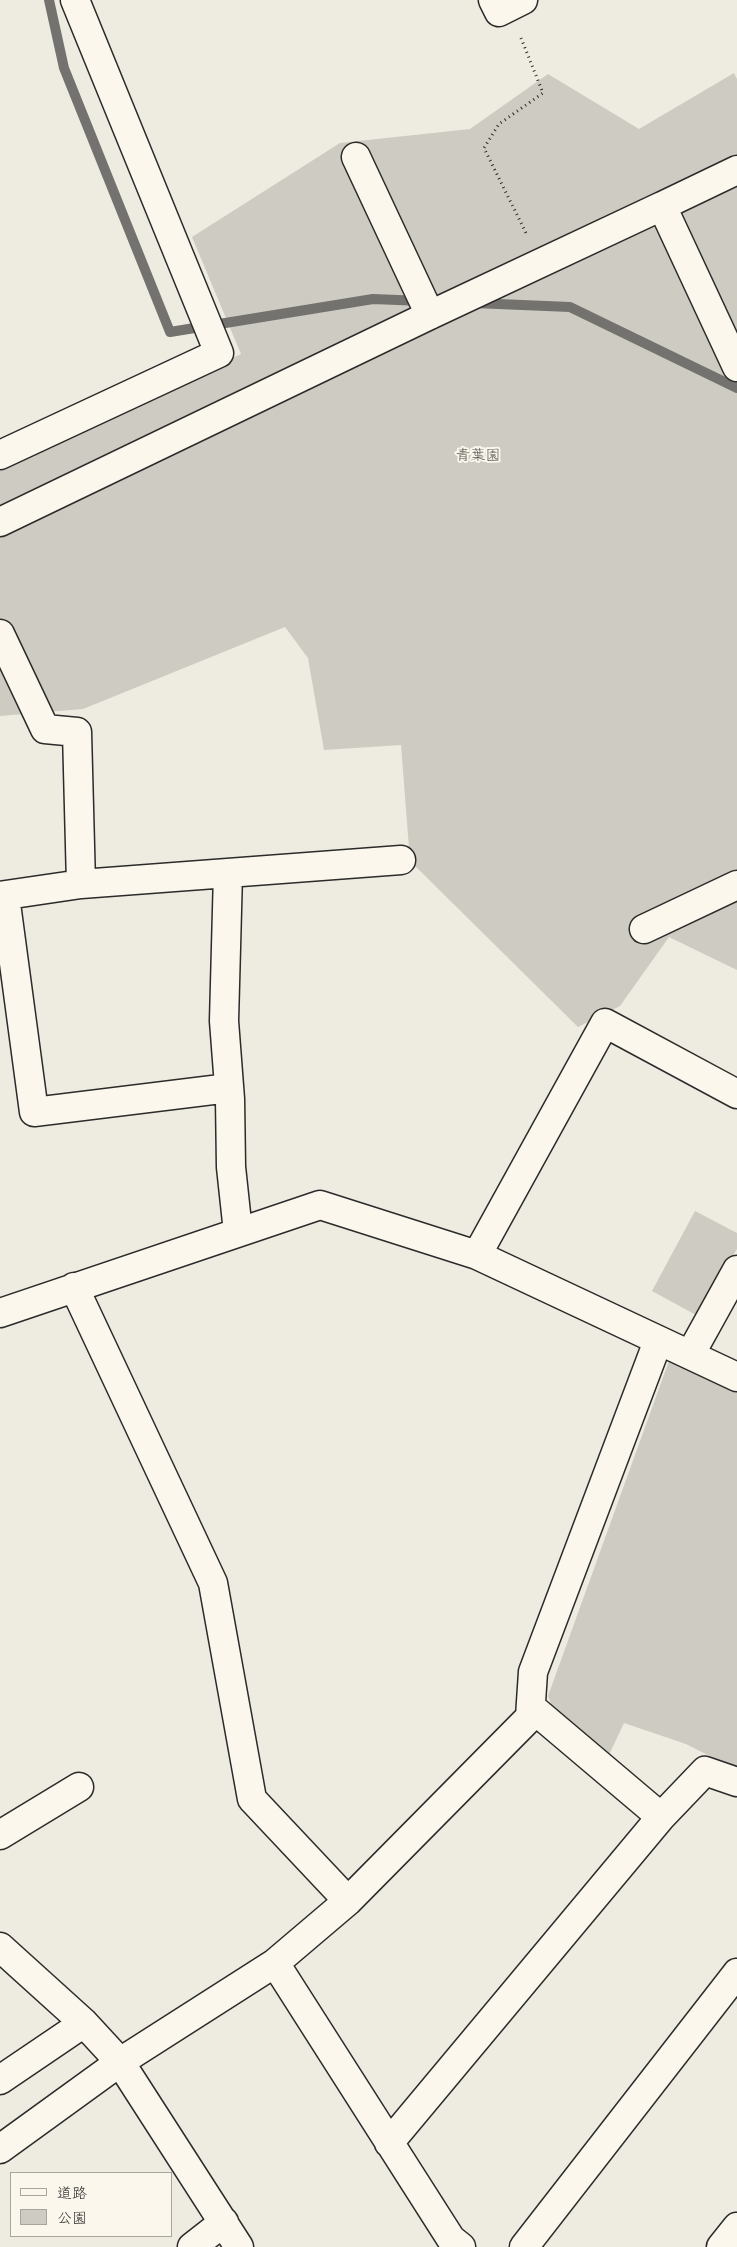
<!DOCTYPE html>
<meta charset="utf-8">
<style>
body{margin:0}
#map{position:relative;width:737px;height:2247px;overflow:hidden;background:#eeebe0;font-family:Mali,"Klee One",sans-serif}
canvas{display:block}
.legend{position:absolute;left:10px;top:2172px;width:162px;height:65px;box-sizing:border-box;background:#fbf7ec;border:1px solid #a8a59f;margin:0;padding:6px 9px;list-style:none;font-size:15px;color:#2b2b2b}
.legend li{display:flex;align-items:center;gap:10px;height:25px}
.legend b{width:25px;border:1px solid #a8a59f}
</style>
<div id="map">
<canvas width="737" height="2247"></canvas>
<ul class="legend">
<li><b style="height:6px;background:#fbf7ec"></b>道路</li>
<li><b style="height:14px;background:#cecbc2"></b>公園</li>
</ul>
</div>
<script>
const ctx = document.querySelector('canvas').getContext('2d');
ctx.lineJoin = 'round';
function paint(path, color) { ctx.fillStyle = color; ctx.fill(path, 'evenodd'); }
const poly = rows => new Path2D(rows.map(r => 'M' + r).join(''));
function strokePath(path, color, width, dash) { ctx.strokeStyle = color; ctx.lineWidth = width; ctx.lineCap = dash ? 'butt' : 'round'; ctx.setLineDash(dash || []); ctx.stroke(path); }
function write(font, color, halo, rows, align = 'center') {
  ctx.font = font + ' Mali,"Klee One",sans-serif'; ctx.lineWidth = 4; ctx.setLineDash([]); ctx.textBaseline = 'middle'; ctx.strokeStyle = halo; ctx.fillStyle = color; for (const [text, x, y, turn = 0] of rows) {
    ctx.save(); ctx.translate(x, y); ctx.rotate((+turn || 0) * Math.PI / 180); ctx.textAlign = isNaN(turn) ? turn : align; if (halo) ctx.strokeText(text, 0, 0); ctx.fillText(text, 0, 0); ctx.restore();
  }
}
const green = poly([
 [734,73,737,79,737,970,669,937,620,1006,578,1027,410,861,401,745,324,750,308,658,285,627,83,709,0,716,0,465,241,354,192,237,340,143,470,129,548,74,639,129],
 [695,1211,737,1233,737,1249,696,1315,652,1291],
 [670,1358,737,1389,737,1770,686,1744,624,1723,607,1759,555,1714,548,1696]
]);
const stream = poly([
 [49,0,64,68,170,332,373,299,422,301],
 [474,303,570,307,737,388]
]);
const path = poly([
 [521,38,543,93,499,124,484,148,527,235]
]);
const minor = poly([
 [493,0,499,12,523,0],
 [356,157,430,315],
 [662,206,737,170],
 [0,455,219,353,75,0],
 [0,522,430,315,662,206,737,367],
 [0,634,45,729,77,732,81,884],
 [228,873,224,1021,230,1099,231,1167,238,1232],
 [0,896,81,884,401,860],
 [5,896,34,1112,229,1088],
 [644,929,737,885],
 [477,1255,737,1377],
 [74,1287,213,1583,252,1799,348,1901],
 [0,1313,320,1205,477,1255,605,1023,737,1094],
 [690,1355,737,1270],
 [531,1707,661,1817],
 [0,1835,79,1787],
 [0,1947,84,2023,120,2062,239,2247],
 [275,1963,451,2239,461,2247],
 [0,2080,84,2023],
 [389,2143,661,1817,705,1771,737,1782],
 [0,2149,120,2062,275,1963,348,1901,530,1717,533,1672,658,1341],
 [192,2247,224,2222],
 [524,2247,737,1973],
 [721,2247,737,2227]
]);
const parkNames = [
 ["青葉園",478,455]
];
paint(green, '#cecbc2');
strokePath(stream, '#74726e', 10);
strokePath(minor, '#2b2b2b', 31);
strokePath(path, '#2b2b2b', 3, [1, 4]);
strokePath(minor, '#fbf7ec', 28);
write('15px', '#545351', '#fbf7ec', parkNames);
</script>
